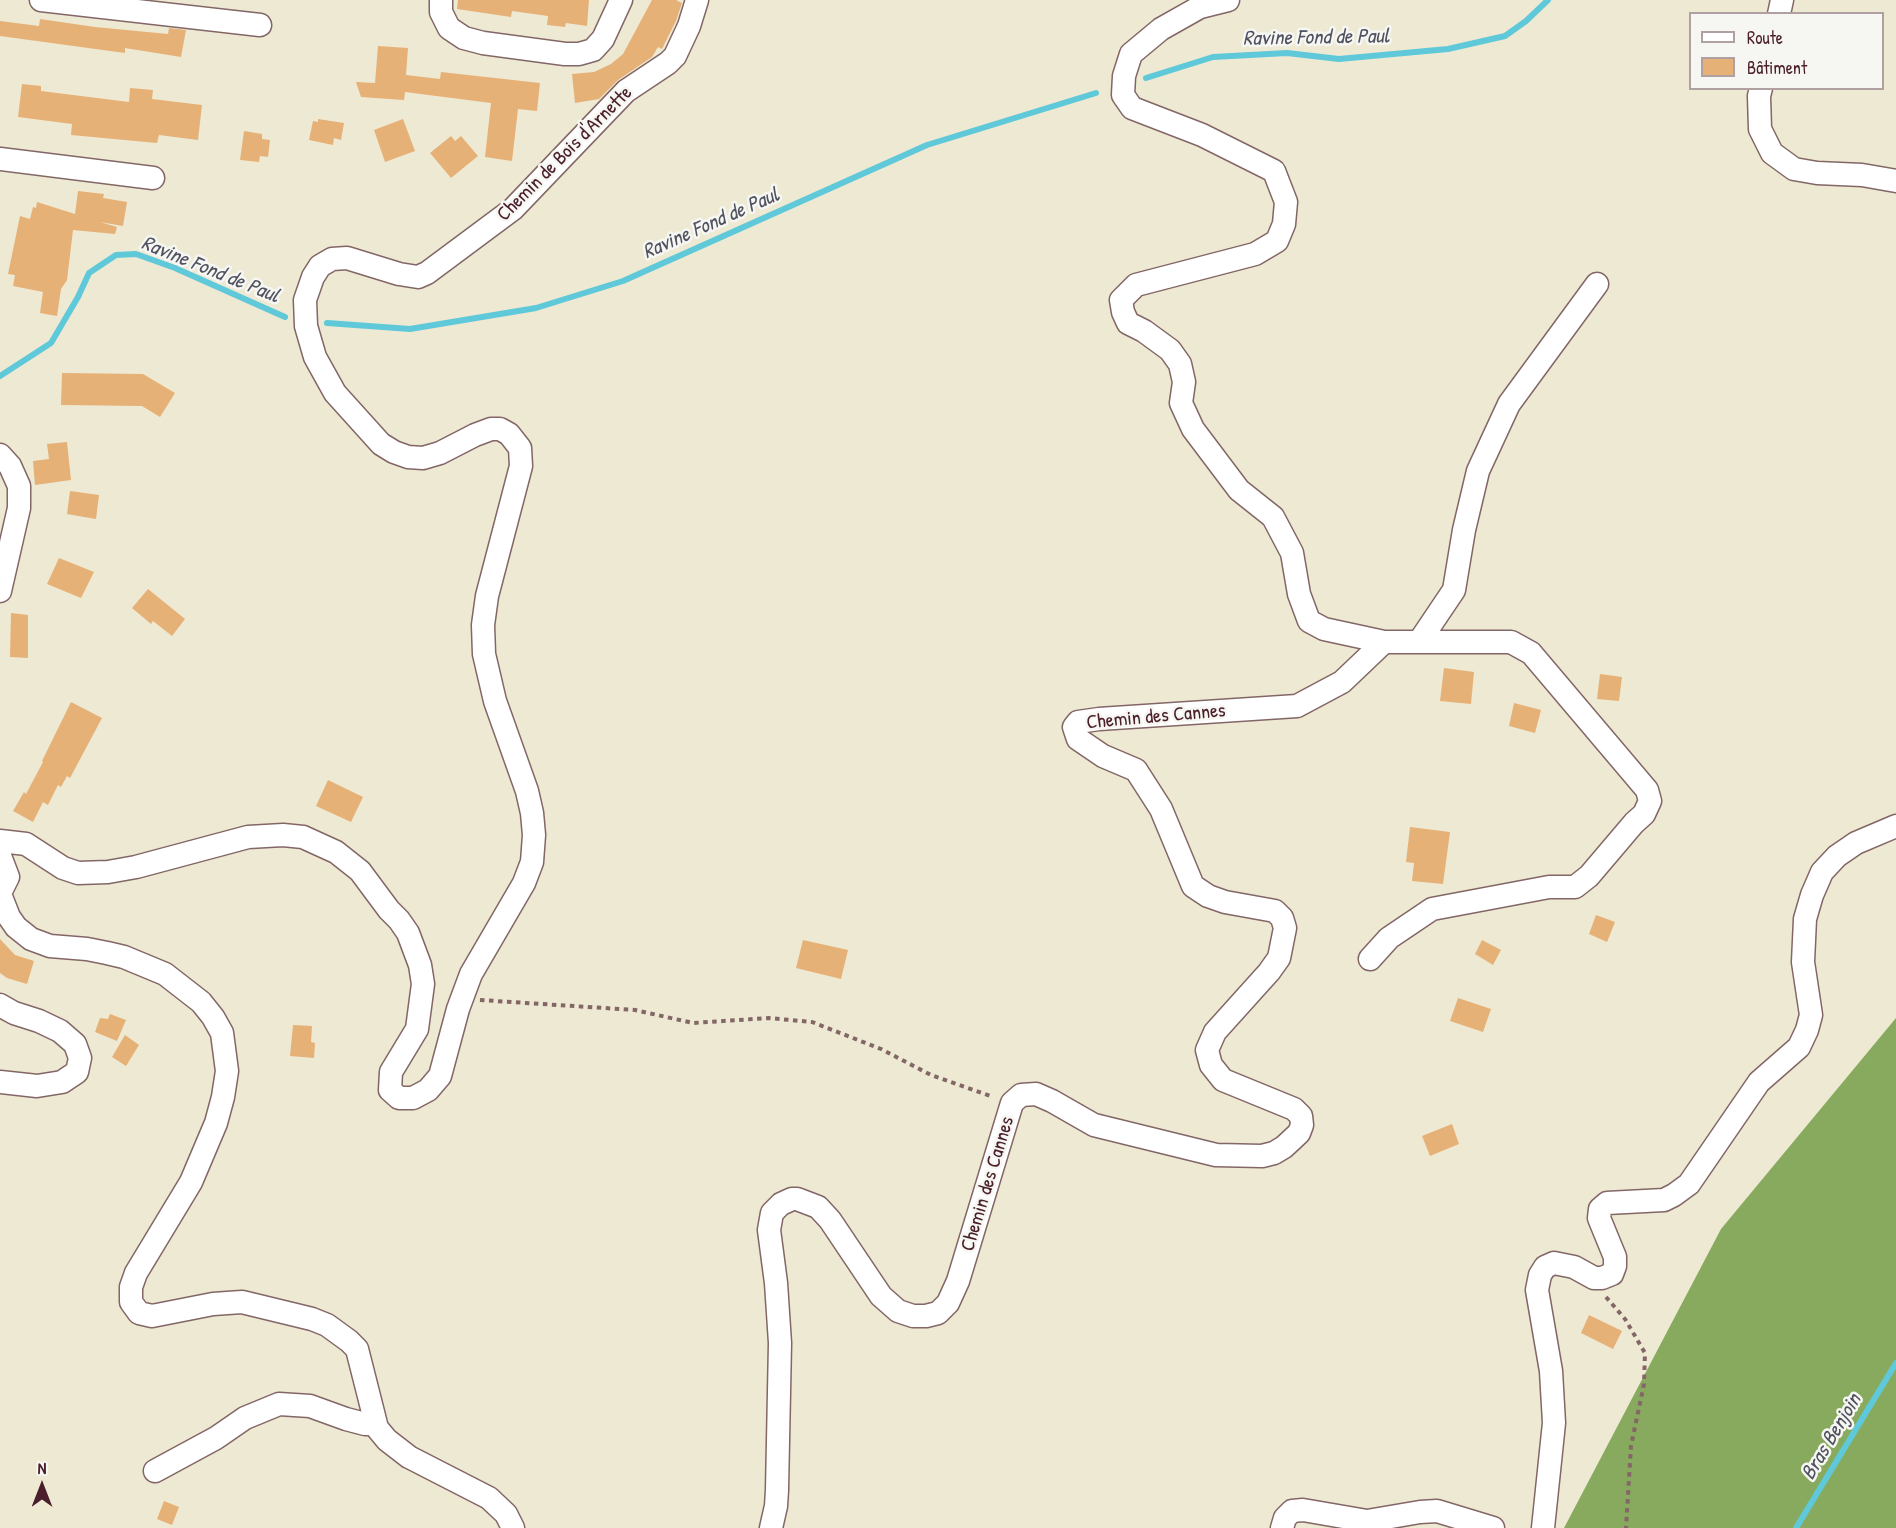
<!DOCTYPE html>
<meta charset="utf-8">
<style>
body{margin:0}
#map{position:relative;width:1896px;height:1528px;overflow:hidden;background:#eee9d3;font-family:"Patrick Hand",sans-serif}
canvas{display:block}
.legend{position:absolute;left:1689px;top:12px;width:195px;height:78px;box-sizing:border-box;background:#f6f6f2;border:2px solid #b1a0a2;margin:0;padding:8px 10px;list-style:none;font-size:18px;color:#4a1f2b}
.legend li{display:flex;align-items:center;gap:12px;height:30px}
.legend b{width:30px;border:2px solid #b1a0a2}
.north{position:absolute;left:12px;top:1456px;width:60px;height:60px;-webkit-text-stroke:4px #f6f6f2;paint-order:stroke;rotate:0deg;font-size:16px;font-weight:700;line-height:24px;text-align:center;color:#4a1f2b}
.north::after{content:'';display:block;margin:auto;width:21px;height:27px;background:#4a1f2b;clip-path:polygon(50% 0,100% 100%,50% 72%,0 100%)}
</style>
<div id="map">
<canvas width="1896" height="1528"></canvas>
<ul class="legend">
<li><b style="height:8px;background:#fff"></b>Route</li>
<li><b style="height:16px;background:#e6b177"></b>Bâtiment</li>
</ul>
<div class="north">N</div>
</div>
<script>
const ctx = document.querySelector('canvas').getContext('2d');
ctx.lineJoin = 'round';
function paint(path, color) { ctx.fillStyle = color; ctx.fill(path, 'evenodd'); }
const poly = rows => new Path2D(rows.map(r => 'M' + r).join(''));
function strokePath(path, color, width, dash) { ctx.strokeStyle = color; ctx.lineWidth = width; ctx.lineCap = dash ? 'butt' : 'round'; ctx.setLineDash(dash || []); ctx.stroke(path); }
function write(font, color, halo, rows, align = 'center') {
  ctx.font = font + ' "Patrick Hand",sans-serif'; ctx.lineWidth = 5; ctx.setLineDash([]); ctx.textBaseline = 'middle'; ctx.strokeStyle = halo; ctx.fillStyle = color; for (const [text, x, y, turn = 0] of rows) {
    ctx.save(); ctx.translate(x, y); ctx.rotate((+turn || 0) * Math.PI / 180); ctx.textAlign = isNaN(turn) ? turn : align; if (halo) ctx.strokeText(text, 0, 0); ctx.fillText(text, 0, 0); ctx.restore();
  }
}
const forest = poly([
 [1896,1018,1896,1528,1564,1528,1721,1229]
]);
const stream = poly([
 [1146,78,1213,57,1287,53,1339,59,1448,49,1505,36,1526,21,1548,0],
 [327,323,410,329,536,308,623,281,927,145,1096,93],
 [0,376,51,343,78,297,89,273,116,255,136,254,175,268,285,317],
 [1796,1528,1896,1363]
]);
const building = poly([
 [458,0,589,0,587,26,566,23,565,27,547,25,548,16,512,11,511,17,457,9],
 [652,0,676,0,682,3,676,21,662,49,658,47,652,57,618,80,599,99,575,103,572,74,594,72,611,64,623,54],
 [40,19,95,27,168,34,169,28,186,30,181,57,125,48,125,53,0,36,0,21,39,26],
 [378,46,408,48,406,75,440,79,441,72,540,83,537,111,518,109,512,161,485,157,491,103,405,92,404,100,361,97,356,82,375,83],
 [22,84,41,86,41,91,129,102,130,88,153,90,152,99,202,105,198,140,159,135,157,143,71,135,72,124,18,117],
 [318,119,344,123,341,140,334,138,333,145,309,140,313,121,318,122],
 [403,119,415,151,385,162,374,130],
 [244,131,262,134,262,139,270,140,268,157,260,156,259,162,240,160],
 [451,136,455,141,461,136,478,156,451,178,430,153],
 [78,191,104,194,103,198,127,202,123,226,100,222,117,227,115,234,73,230,67,280,61,289,57,316,40,313,43,292,13,286,15,275,8,274,20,216,30,219,33,207,36,208,37,202,75,214],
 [62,373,143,374,175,393,160,417,142,406,61,405],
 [67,442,71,480,35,485,33,461,49,459,47,444],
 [70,491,99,495,96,519,67,514],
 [59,558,94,572,81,598,47,584],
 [148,589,185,619,172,636,153,621,151,624,132,608],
 [11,613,28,615,28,658,10,657],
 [1444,668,1474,672,1471,704,1440,701],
 [1600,674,1622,677,1619,701,1597,699],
 [71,702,102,718,70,778,67,776,61,787,58,785,48,805,43,802,33,822,13,811,24,792,26,794,43,762,42,761],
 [1514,703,1541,710,1535,733,1509,726],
 [328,780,363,797,351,822,316,806],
 [1410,827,1450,832,1443,884,1412,881,1414,863,1406,862],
 [1596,915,1615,922,1607,942,1589,934],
 [0,939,15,955,34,961,27,984,7,978,0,973],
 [803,940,848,950,841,979,796,968],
 [1482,940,1501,950,1493,965,1475,954],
 [1458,998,1491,1009,1483,1032,1450,1021],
 [110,1014,126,1020,117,1041,95,1032,100,1018,108,1019],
 [293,1025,312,1026,311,1042,315,1043,314,1058,290,1056],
 [125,1035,139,1045,126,1066,112,1057],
 [1452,1124,1459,1144,1430,1156,1422,1136],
 [1589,1315,1622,1331,1613,1349,1581,1333],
 [164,1501,179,1507,172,1525,157,1519]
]);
const path = poly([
 [480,1000,635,1010,693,1023,769,1018,812,1022,881,1049,931,1075,993,1097],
 [1606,1297,1625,1319,1645,1353,1644,1384,1631,1446,1626,1528]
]);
const minor = poly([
 [41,0,260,25],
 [441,0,441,12,449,28,464,38,483,43,565,54,579,54,593,50,603,39,621,0],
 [1228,0,1200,7,1161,29,1131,54,1124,76,1123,95,1132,108,1202,135,1274,171,1286,202,1284,224,1277,241,1255,254,1136,285,1121,300,1123,312,1128,323,1144,331,1170,350,1180,364,1184,382,1181,403,1193,429,1239,490,1273,517,1292,553,1299,594,1309,621,1324,629,1384,642,1511,642,1531,653,1647,790,1650,801,1644,814,1634,823,1589,876,1575,887,1549,887,1432,909,1389,938,1370,959],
 [1779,14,1782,0],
 [1761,88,1759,96,1760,129,1772,153,1794,169,1817,173,1862,175,1896,181],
 [0,159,153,178],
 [0,455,10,466,19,486,19,508,0,591],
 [1419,642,1454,590,1464,530,1478,471,1509,404,1597,284],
 [0,841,26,844,63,868,78,873,108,872,136,867,248,837,283,835,303,837,336,852,360,871,389,910,399,920,408,933,420,965,423,984,417,1029,391,1072,390,1090,399,1098,413,1098,428,1090,440,1076,458,1009,471,974,524,883,532,862,534,835,532,813,527,791,495,701,484,654,483,625,487,596,521,466,520,448,509,434,500,429,491,429,475,435,440,453,423,458,408,457,394,452,381,444,335,393,315,357,306,326,305,300,313,277,320,266,332,259,347,258,399,274,418,277,427,273,513,209,626,91,668,63,675,56,689,26,697,0],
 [0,856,8,877,0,893],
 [0,894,9,917,16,927,31,939,50,946,87,949,107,953,124,957,165,974,201,1002,213,1017,222,1033,227,1071,223,1097,216,1123,191,1182,136,1273,131,1287,131,1302,139,1313,152,1316,213,1304,242,1302,312,1319,327,1325,349,1341,357,1349,377,1428,387,1440,409,1457,489,1498,506,1514,513,1528],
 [0,1005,14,1013,39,1021,60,1031,75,1044,80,1058,77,1072,62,1082,37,1086,0,1082],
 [155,1471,216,1438,245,1418,279,1404,310,1406,346,1419,365,1424,375,1424],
 [771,1528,776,1506,777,1490,780,1343,776,1283,769,1230,772,1213,781,1204,792,1199,797,1199,818,1207,830,1220,881,1296,898,1311,913,1316,926,1316,938,1313,948,1303,958,1281,1012,1103,1021,1095,1036,1094,1052,1101,1094,1125,1216,1155,1262,1156,1274,1153,1284,1147,1299,1133,1302,1125,1301,1116,1294,1109,1223,1080,1211,1065,1207,1050,1215,1032,1269,972,1279,958,1285,928,1282,918,1275,911,1225,902,1208,896,1193,886,1161,809,1136,770,1103,756,1078,739,1074,727,1078,722,1099,719,1297,706,1342,682,1384,642],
 [1282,1528,1285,1518,1292,1511,1303,1510,1367,1521,1420,1512,1437,1511,1493,1528],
 [1543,1528,1554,1423,1551,1371,1537,1290,1540,1275,1545,1267,1554,1263,1574,1267,1594,1278,1602,1278,1612,1274,1615,1266,1615,1257,1599,1218,1600,1209,1607,1203,1664,1200,1674,1195,1689,1184,1759,1082,1799,1047,1807,1030,1811,1015,1803,962,1805,919,1812,895,1822,872,1837,856,1856,843,1896,826]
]);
const streetNames = [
 ["Chemin de Bois d'Arnette",565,154,-45],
 ["Chemin des Cannes",1156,717,-5],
 ["Chemin des Cannes",988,1184,-73]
];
const waterNames = [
 ["Ravine Fond de Paul",1316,38,-1],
 ["Ravine Fond de Paul",711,224,-24],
 ["Ravine Fond de Paul",210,270,22],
 ["Bras Benjoin",1832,1437,-59]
];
paint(forest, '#88aa5e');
strokePath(stream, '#5fc9da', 6);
paint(building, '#e6b177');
strokePath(minor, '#836666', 25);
strokePath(path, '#836666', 4, [4.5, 4.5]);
strokePath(minor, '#fff', 22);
write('20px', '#4a1f2b', '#f6f6f2', streetNames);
write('italic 21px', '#505260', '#f6f6f2', waterNames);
</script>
